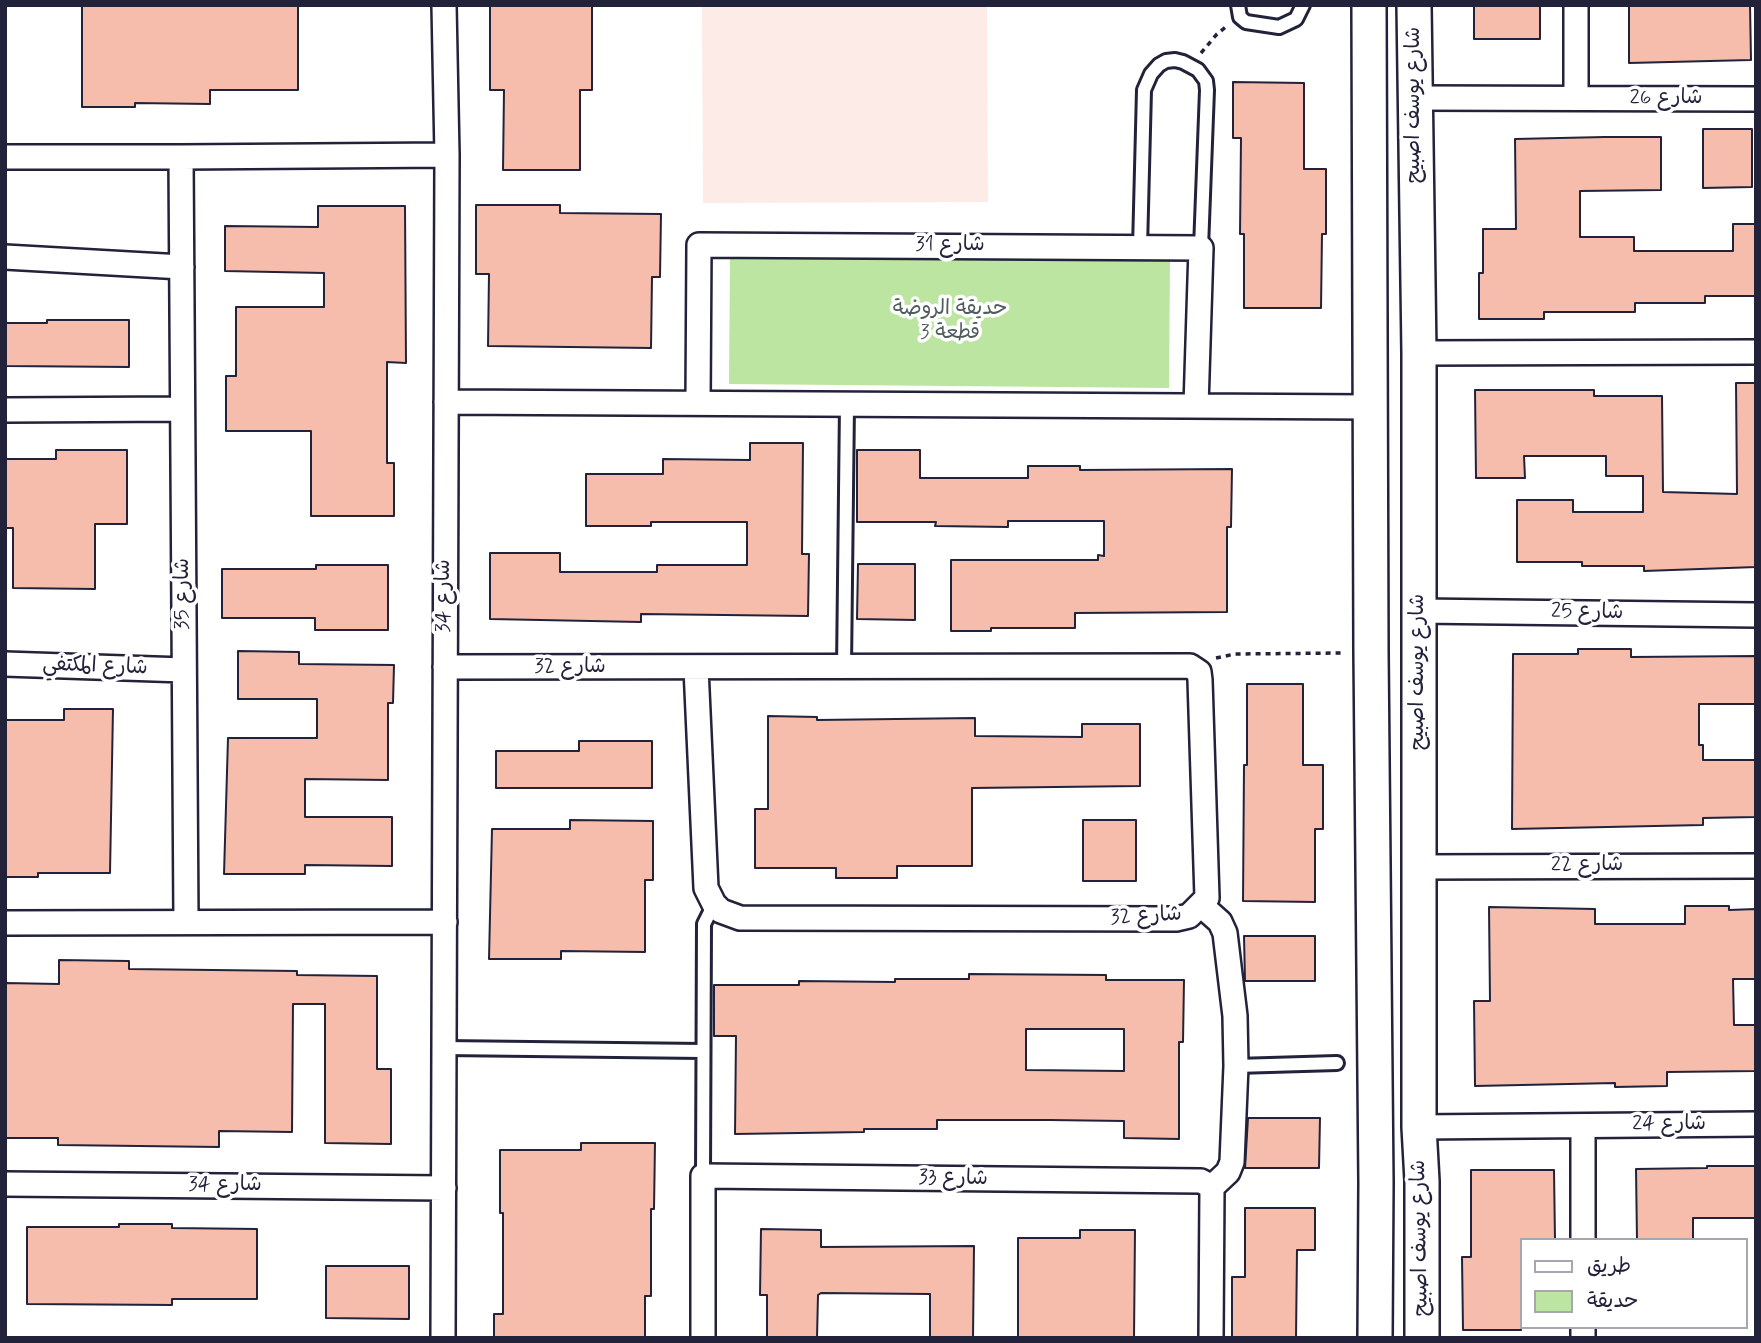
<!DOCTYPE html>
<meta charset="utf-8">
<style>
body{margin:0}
#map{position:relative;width:1761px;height:1343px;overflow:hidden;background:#fff;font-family:Mynerve,"Playpen Sans Arabic",sans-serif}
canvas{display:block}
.frame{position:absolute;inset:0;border:7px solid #22223b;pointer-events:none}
.legend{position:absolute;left:1520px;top:1238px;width:228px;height:91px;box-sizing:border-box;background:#fff;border:2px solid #a7a7b1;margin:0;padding:9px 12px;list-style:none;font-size:21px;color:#22223b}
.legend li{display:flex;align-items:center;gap:14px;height:35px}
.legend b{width:35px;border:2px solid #a7a7b1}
</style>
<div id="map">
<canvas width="1761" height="1343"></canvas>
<div class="frame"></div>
<ul class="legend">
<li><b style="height:9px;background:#fff"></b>طريق</li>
<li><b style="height:19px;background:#bce5a1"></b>حديقة</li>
</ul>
</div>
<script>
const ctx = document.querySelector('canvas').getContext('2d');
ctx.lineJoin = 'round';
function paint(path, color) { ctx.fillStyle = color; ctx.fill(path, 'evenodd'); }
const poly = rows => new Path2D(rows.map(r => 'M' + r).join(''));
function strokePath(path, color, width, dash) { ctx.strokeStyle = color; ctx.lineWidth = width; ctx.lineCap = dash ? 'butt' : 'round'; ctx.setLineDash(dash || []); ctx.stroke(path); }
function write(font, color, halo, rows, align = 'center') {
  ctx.font = font + ' Mynerve,"Playpen Sans Arabic",sans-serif'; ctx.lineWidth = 7; ctx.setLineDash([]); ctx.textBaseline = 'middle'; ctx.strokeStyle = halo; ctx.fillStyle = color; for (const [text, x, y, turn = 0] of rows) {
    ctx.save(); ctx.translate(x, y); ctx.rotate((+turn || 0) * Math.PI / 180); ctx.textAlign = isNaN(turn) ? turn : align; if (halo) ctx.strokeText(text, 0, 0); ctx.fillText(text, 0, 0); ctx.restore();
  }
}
const built = poly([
 [702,5,987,5,988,202,703,203]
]);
const green = poly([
 [730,255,1170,259,1169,388,729,384]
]);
const building = poly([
 [82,5,298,5,298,90,210,90,210,104,135,103,135,107,82,107,82,5],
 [490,5,592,5,592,90,580,90,580,170,503,170,504,90,490,90,490,5],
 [1474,5,1540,5,1540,39,1474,39,1474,5],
 [1629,5,1750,5,1751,60,1629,63,1629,5],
 [1233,82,1304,83,1304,169,1326,169,1326,234,1322,234,1321,308,1244,308,1244,234,1240,234,1241,138,1233,138,1233,82],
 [1703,129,1752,129,1752,187,1703,188,1703,129],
 [1605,137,1661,137,1661,190,1580,191,1580,237,1634,237,1634,251,1733,251,1733,224,1756,224,1756,296,1705,296,1705,303,1635,303,1635,312,1544,312,1544,319,1479,319,1479,273,1483,273,1483,229,1516,229,1515,139,1605,137],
 [476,205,560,205,560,213,661,214,660,277,652,277,651,348,488,346,489,274,476,274,476,205],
 [318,206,405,206,406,363,387,362,387,463,394,463,394,516,311,516,311,431,226,431,226,376,236,376,236,307,324,307,324,273,225,271,225,226,318,227,318,206],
 [47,320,129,320,129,367,5,366,5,323,47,323,47,320],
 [1736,383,1756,383,1756,567,1644,571,1644,566,1582,566,1582,562,1517,562,1517,500,1573,500,1573,512,1643,512,1643,476,1606,476,1606,456,1524,456,1525,478,1476,478,1475,390,1594,390,1594,396,1662,396,1663,492,1737,494,1736,383],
 [750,443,803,443,802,554,809,554,808,616,641,614,641,622,490,619,490,553,560,553,560,572,657,572,657,565,747,565,747,522,651,522,651,526,586,526,586,474,663,474,663,459,750,460,750,443],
 [56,450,127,450,127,524,95,524,95,589,13,588,13,528,5,528,5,459,56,459,56,450],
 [857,450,920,450,920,478,1028,478,1028,466,1080,466,1080,470,1232,469,1231,527,1227,527,1227,612,1075,613,1075,628,991,628,991,631,951,631,951,560,1098,560,1098,555,1104,556,1104,521,1008,521,1008,527,935,526,936,522,857,522,857,450],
 [858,564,915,564,915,620,857,619,858,564],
 [316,565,388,565,388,630,315,630,315,618,222,618,222,569,316,569,316,565],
 [1578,649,1631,649,1631,657,1756,656,1756,704,1699,704,1699,745,1703,745,1703,760,1756,760,1756,817,1703,818,1703,825,1512,829,1513,654,1578,654,1578,649],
 [238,651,299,652,299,664,394,665,393,703,388,703,388,780,305,779,305,817,392,817,392,866,305,865,305,874,224,874,228,738,317,738,317,699,238,699,238,651],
 [1247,684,1303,684,1303,765,1323,765,1323,829,1315,829,1315,902,1243,901,1244,765,1247,765,1247,684],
 [64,709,113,709,110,873,38,873,38,877,5,877,5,720,64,720,64,709],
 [768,716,817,717,817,720,975,718,975,736,1082,737,1082,724,1140,724,1140,786,972,788,972,866,897,866,897,878,836,878,836,868,755,868,755,809,768,809,768,716],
 [579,741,652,741,652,788,496,788,496,751,579,751,579,741],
 [570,820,653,821,653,880,645,880,645,952,561,951,561,959,489,959,492,829,570,829,570,820],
 [1083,820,1136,820,1136,881,1083,881,1083,820],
 [1685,906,1729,906,1729,910,1756,909,1756,979,1733,979,1734,1025,1756,1025,1756,1071,1667,1072,1667,1086,1615,1087,1615,1083,1475,1086,1474,1001,1490,1001,1489,907,1595,909,1595,924,1685,924,1685,906],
 [1244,936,1315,936,1315,981,1245,981,1244,936],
 [59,960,129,961,129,969,297,971,297,975,377,976,377,1069,391,1069,391,1144,325,1143,325,1004,293,1004,292,1132,219,1131,219,1147,58,1145,58,1138,5,1138,5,983,59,984,59,960],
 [969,974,1106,975,1106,980,1184,980,1183,1042,1179,1042,1179,1139,1124,1138,1124,1121,1049,1120,937,1120,937,1129,864,1129,864,1132,735,1134,736,1036,714,1036,714,985,799,985,799,981,895,982,895,979,969,979,969,974],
 [1026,1029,1124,1029,1124,1071,1026,1070,1026,1029],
 [1248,1118,1320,1118,1319,1168,1245,1168,1248,1118],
 [581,1143,655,1143,654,1209,651,1209,651,1296,645,1296,645,1338,494,1338,494,1314,503,1314,503,1213,500,1213,500,1150,581,1150,581,1143],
 [1707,1166,1756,1166,1756,1218,1693,1218,1693,1240,1637,1240,1636,1169,1707,1168,1707,1166],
 [1471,1170,1554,1170,1555,1240,1521,1240,1521,1330,1463,1330,1462,1257,1471,1257,1471,1170],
 [1245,1208,1315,1208,1315,1250,1297,1250,1296,1338,1232,1338,1232,1277,1245,1277,1245,1208],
 [119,1224,172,1224,172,1228,257,1229,257,1299,172,1299,172,1305,27,1304,27,1227,119,1227,119,1224],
 [761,1229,821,1230,821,1247,974,1246,973,1338,930,1338,930,1294,821,1293,818,1295,817,1338,767,1338,767,1295,760,1295,761,1229],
 [1080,1230,1135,1230,1134,1338,1018,1338,1018,1238,1080,1238,1080,1230],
 [326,1266,409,1266,409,1319,326,1318,326,1266]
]);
const path = poly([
 [1201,53,1217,34,1227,26],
 [1216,658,1235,654,1344,653]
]);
const lane = poly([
 [1238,5,1240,17,1246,22,1279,27,1296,19,1303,5],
 [1140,248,1144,90,1151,74,1159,65,1166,61,1175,60,1183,62,1198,70,1206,81,1207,90,1201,248],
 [844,668,847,404],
 [444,1048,703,1051],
 [1236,1066,1337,1063],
 [703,1176,704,924,714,904]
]);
const street = poly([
 [1576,5,1576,98],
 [1415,98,1756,99],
 [5,157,181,157],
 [5,257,182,267],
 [1419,353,1756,352],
 [446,402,1371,407],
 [698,403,699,245,1201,248,1196,406],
 [5,410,182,409],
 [1418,611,1756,615],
 [5,664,184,670],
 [445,667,1190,666,1199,672,1200,680,1207,898,1189,916,1176,919,740,918,721,911,714,904,706,888,696,668],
 [1419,867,1756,866],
 [1202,906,1220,922,1225,933,1235,1016,1236,1066,1232,1162,1228,1172,1212,1187],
 [186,921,181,157,447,155],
 [5,923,445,922],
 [1583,1126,1583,1240],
 [1419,1127,1756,1124],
 [5,1184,444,1188],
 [1583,1327,1583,1338],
 [443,1338,447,155,444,5],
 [703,1338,703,1176,1201,1181,1212,1187],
 [1211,1338,1212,1187]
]);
const secondary = poly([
 [1369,5,1371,652,1376,1183,1375,1338],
 [1414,5,1419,353,1419,1127,1422,1181,1422,1338]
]);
const streetNames = [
 ["شارع 26",1666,99],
 ["شارع يوسف اصبيح",1415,105,-90],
 ["شارع 31",950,246],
 ["شارع 35",184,594,-90],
 ["شارع 34",445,596,-90],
 ["شارع 25",1587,613,1],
 ["شارع المكتفي",95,667,2],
 ["شارع 32",570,668],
 ["شارع يوسف اصبيح",1419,672,-90],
 ["شارع 22",1587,866],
 ["شارع 32",1146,917,-3],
 ["شارع 24",1669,1125],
 ["شارع 33",953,1179,1],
 ["شارع 34",225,1186],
 ["شارع يوسف اصبيح",1421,1238,-91]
];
const parkNames = [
 ["حديقة الروضة",950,310],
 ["قطعة 3",950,334]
];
paint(built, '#fcebe6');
paint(green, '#bce5a1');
paint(building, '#f6bdac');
strokePath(building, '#22223b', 2);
strokePath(lane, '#22223b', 18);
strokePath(street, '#22223b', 28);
strokePath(secondary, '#22223b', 38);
strokePath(path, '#22223b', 3.5, [5, 5]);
strokePath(lane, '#fff', 12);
strokePath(street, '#fff', 23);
strokePath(secondary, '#fff', 33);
write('21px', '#22223b', '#fff', streetNames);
write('21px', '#505c5a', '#fff', parkNames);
</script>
